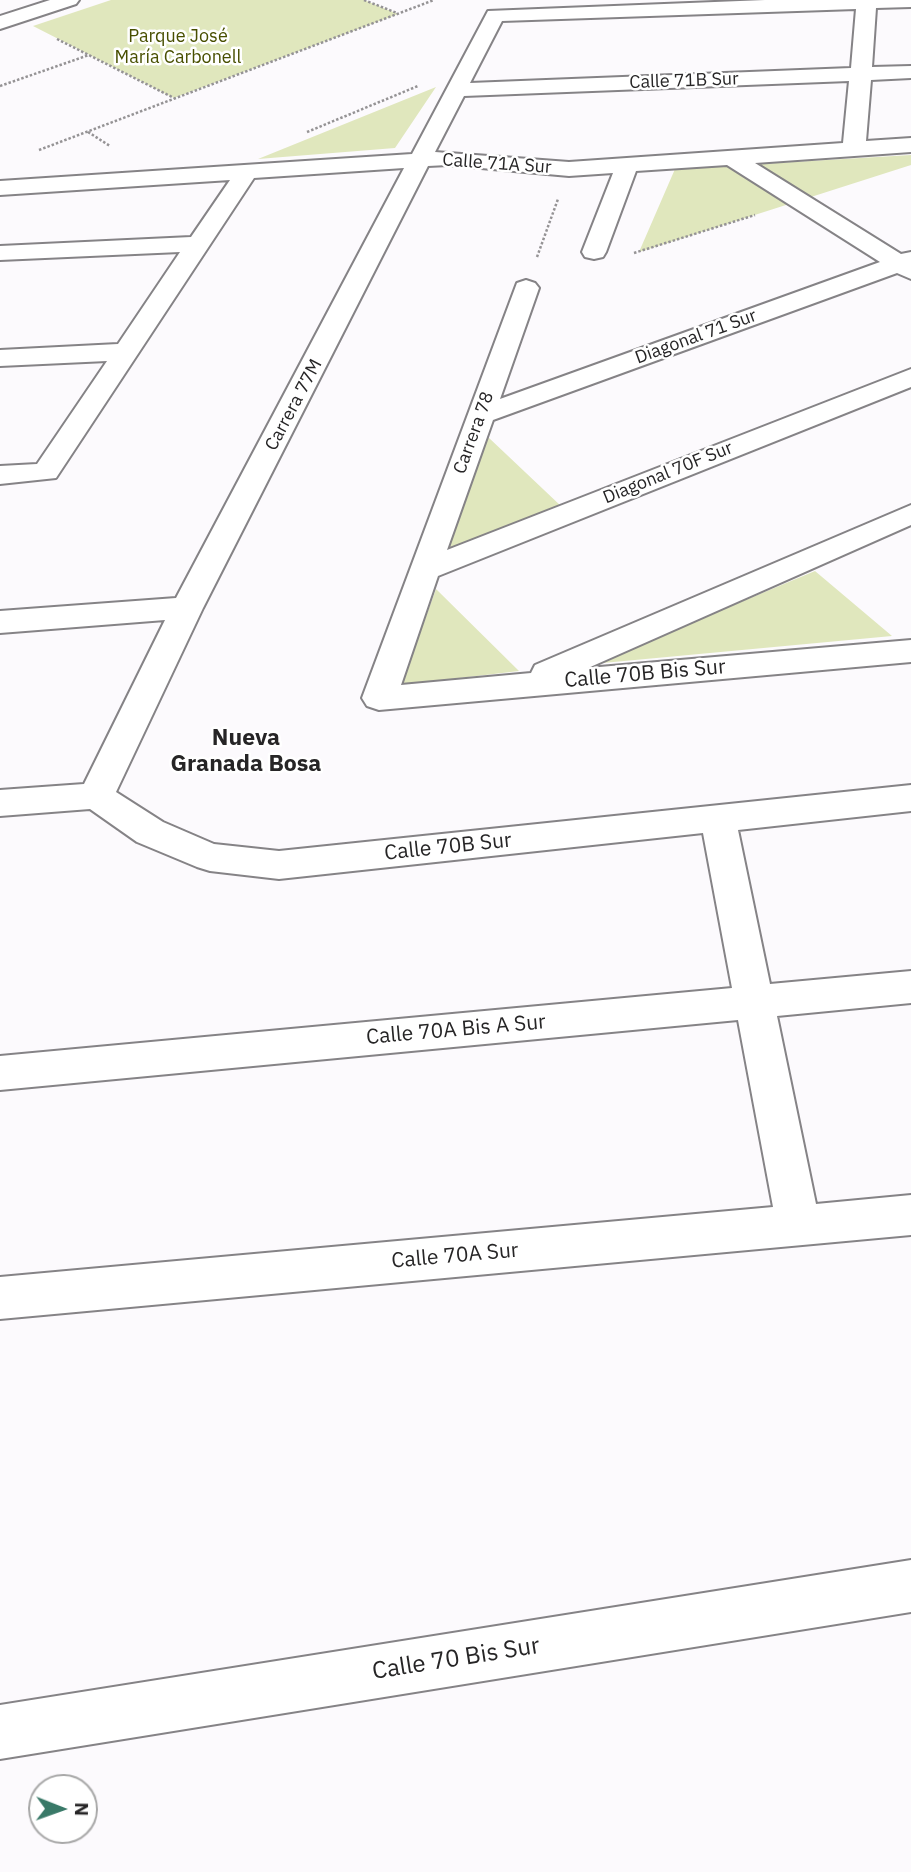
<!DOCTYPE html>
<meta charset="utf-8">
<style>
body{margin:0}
#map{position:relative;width:911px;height:1872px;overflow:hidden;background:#fcfafd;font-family:"IBM Plex Sans",sans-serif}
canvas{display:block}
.north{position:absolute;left:28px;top:1774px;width:70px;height:70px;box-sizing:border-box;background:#fff;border:2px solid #a8a8a8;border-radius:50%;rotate:91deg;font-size:19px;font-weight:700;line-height:28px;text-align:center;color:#262526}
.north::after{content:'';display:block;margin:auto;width:24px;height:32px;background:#397968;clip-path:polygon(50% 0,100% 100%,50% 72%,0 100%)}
</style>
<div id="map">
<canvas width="911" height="1872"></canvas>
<div class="north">N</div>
</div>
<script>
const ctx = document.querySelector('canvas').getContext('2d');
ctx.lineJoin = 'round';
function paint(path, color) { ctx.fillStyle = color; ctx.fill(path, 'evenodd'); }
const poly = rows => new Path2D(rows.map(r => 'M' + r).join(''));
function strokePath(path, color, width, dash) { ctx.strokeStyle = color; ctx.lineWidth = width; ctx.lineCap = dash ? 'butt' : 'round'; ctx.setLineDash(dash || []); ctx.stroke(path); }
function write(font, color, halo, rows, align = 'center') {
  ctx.font = font + ' "IBM Plex Sans",sans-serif'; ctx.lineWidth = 5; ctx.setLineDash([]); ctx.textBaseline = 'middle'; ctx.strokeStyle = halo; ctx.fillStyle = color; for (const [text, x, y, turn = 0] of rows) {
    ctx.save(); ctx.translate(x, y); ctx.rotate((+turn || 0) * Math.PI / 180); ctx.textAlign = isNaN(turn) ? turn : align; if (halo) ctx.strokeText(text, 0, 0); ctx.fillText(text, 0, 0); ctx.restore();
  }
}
const green = poly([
 [111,0,364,0,398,14,174,98,33,26],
 [436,87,395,148,258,159],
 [911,155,911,165,639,252,675,169],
 [488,437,562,507,442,553],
 [815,571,892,636,592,664],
 [436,589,519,671,401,685]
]);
const path = poly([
 [364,0,397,13],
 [57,39,174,98],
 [0,86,89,55],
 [88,132,110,146],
 [307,132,418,86],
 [39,150,434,0],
 [634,253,755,215],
 [537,257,558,199]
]);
const minor = poly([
 [50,0,79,0,76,4,0,29,0,16,50,0],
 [765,0,911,0,911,7,876,8,872,67,911,66,911,78,871,80,866,141,911,138,911,152,755,163,901,254,911,252,911,279,897,273,493,420,447,550,911,369,911,387,438,576,401,685,531,673,535,665,911,505,911,525,588,668,911,640,911,662,379,710,367,706,362,698,517,283,526,280,535,283,539,288,500,399,880,262,727,165,636,171,606,252,603,257,594,259,585,257,582,252,613,173,569,176,448,165,428,166,203,608,116,792,163,822,214,844,279,851,911,785,911,811,738,830,770,984,911,971,911,1003,777,1016,816,1204,911,1195,911,1235,0,1319,0,1277,773,1207,738,1020,0,1090,0,1056,732,988,703,833,279,879,210,871,197,867,137,842,90,809,0,816,0,790,84,784,165,620,0,633,0,611,176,598,404,168,254,178,56,478,0,484,0,466,37,464,107,361,0,366,0,350,118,344,180,252,0,260,0,246,191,237,230,180,0,195,0,181,412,154,488,11,765,0],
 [856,9,851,68,470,83,502,21,856,9],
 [849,81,843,143,569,162,435,152,464,96,849,81],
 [911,1560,911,1612,0,1759,0,1705,911,1560]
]);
const farParknames = [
 ["Parque José",178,37],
 ["María Carbonell",178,58]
];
const farStreetnames = [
 ["Calle 71B Sur",684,81,-2],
 ["Calle 71A Sur",497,164,4],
 ["Diagonal 71 Sur",696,337,-20],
 ["Carrera 77M",294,405,-62],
 ["Carrera 78",474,433,-70],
 ["Diagonal 70F Sur",668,473,-22]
];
const streetNames = [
 ["Calle 70B Bis Sur",645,674,-5],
 ["Calle 70B Sur",448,847,-6],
 ["Calle 70A Bis A Sur",456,1030,-5],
 ["Calle 70A Sur",455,1256,-5]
];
const neighbourhoodNames = [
 ["Nueva",246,738],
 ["Granada Bosa",246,764]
];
const nearStreetnames = [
 ["Calle 70 Bis Sur",456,1659,-9]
];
paint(green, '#e0e7bd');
strokePath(minor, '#858386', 4);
strokePath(path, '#959395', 2.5, [2.5, 2]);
paint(minor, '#fff');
write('18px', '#484f00', '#fff', farParknames);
write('18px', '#262526', '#fff', farStreetnames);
write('21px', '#262526', '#fff', streetNames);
write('bold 23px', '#262526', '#fff', neighbourhoodNames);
write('24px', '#262526', '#fff', nearStreetnames);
</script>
